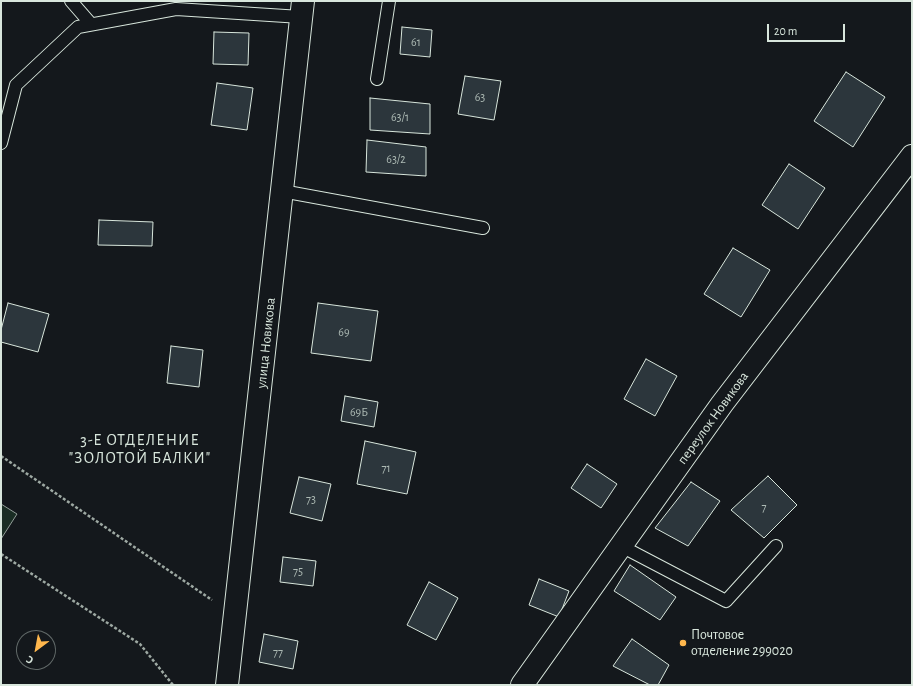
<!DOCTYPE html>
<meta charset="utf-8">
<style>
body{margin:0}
#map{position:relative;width:913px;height:686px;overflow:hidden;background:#14181c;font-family:"Alegreya Sans",sans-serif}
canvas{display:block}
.frame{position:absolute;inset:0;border:2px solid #d8e6dc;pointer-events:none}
.north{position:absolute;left:16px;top:630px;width:40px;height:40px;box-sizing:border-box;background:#14181c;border:1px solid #626a69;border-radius:50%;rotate:212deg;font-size:11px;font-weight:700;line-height:16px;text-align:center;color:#d8e6dc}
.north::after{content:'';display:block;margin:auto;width:14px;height:18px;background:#ffb74d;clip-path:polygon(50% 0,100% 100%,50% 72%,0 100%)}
.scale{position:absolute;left:767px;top:24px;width:78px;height:18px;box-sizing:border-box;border:2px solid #d8e6dc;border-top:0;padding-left:5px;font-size:12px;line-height:14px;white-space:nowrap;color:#d8e6dc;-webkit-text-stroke:3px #14181c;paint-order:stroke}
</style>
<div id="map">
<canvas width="913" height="686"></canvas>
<div class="frame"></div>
<div class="north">С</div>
<div class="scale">20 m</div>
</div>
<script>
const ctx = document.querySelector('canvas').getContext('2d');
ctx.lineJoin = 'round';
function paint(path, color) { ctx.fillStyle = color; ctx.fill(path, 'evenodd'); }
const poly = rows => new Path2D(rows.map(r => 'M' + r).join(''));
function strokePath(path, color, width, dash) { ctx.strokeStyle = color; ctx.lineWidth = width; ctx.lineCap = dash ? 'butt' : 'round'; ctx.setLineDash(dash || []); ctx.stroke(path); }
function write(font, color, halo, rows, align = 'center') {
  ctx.font = font + ' "Alegreya Sans",sans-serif'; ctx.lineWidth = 3; ctx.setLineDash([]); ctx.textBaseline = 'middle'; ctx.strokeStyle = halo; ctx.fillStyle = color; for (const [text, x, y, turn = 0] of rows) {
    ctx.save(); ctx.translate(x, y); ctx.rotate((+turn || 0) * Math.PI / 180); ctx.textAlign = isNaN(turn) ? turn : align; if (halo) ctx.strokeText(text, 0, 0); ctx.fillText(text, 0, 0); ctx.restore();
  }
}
const green = poly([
 [1,504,17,514,1,539,1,504]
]);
const building = poly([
 [402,27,432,30,430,57,400,54,402,27],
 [214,32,249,33,248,65,213,64,214,32],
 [846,72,885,97,853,147,814,121,846,72],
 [465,76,501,81,494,120,458,114,465,76],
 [217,83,253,88,247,130,211,125,217,83],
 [370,98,430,104,430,134,370,130,370,98],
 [367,140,426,147,426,176,366,172,367,140],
 [789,164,825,188,798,229,762,205,789,164],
 [99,220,153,222,152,246,98,245,99,220],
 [733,248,770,270,741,317,704,294,733,248],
 [8,303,49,314,38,352,1,342,1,330,8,303],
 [318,303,378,311,371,361,311,353,318,303],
 [171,346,203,350,199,387,167,383,171,346],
 [646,359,677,376,655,416,624,399,646,359],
 [345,396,378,402,374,427,341,421,345,396],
 [365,441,416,452,407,494,357,484,365,441],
 [587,464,617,484,601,508,571,488,587,464],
 [768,476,797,505,764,538,731,510,768,476],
 [299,477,331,484,322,521,290,513,299,477],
 [691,482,720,501,688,546,655,528,691,482],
 [283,557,316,561,313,586,280,582,283,557],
 [630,565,676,597,660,620,614,591,630,565],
 [539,579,569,591,559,617,529,605,539,579],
 [429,582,458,598,436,640,407,625,429,582],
 [264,634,298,641,293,669,259,662,264,634],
 [632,639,669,665,658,685,650,685,613,666,632,639]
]);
const path = poly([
 [1,456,212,600],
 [1,554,140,644,173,685]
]);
const lane = poly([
 [71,1,91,24],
 [377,79,389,1],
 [1,143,16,85,78,27,176,9,301,17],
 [282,191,483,228],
 [621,546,726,601,776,546]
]);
const street = poly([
 [522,685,722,404,912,156]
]);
const secondary = poly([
 [227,685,303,1]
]);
const markers = [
 [683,643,4,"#ffb74d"]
];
const numberNames = [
 ["61",416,42],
 ["63",480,97],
 ["63/1",400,117],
 ["63/2",396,159],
 ["69",344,332],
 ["69Б",359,412],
 ["71",386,468],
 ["73",311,499],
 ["7",764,507],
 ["75",298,571],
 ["77",278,652]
];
const streetNames = [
 ["улица Новикова",266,343,-84],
 ["переулок Новикова",713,418,-54]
];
const poiNames = [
 ["Почтовое",691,635],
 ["отделение 299020",691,651]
];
const quarterNames = [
 ["3-Е ОТДЕЛЕНИЕ",140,440],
 ["\"ЗОЛОТОЙ БАЛКИ\"",140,458]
];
paint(green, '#1a2d24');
strokePath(green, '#939e99', 1);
paint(building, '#2c363c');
strokePath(building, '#d8e6dc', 1);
strokePath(lane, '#d8e6dc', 14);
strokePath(street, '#d8e6dc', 24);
strokePath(secondary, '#d8e6dc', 24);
strokePath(path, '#9da8a2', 2.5, [3, 2]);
strokePath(lane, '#14181c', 12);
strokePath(street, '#14181c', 22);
strokePath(secondary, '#14181c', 22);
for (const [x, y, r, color] of markers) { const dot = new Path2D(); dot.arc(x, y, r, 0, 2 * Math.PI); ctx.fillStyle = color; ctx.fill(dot); strokePath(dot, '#14181c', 1.5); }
write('12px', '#adbab4', null, numberNames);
write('14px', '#d8e6dc', '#14181c', streetNames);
write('14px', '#d8e6dc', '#14181c', poiNames, 'left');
ctx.letterSpacing = '1px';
write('16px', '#d8e6dc', '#14181c', quarterNames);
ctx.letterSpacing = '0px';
</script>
